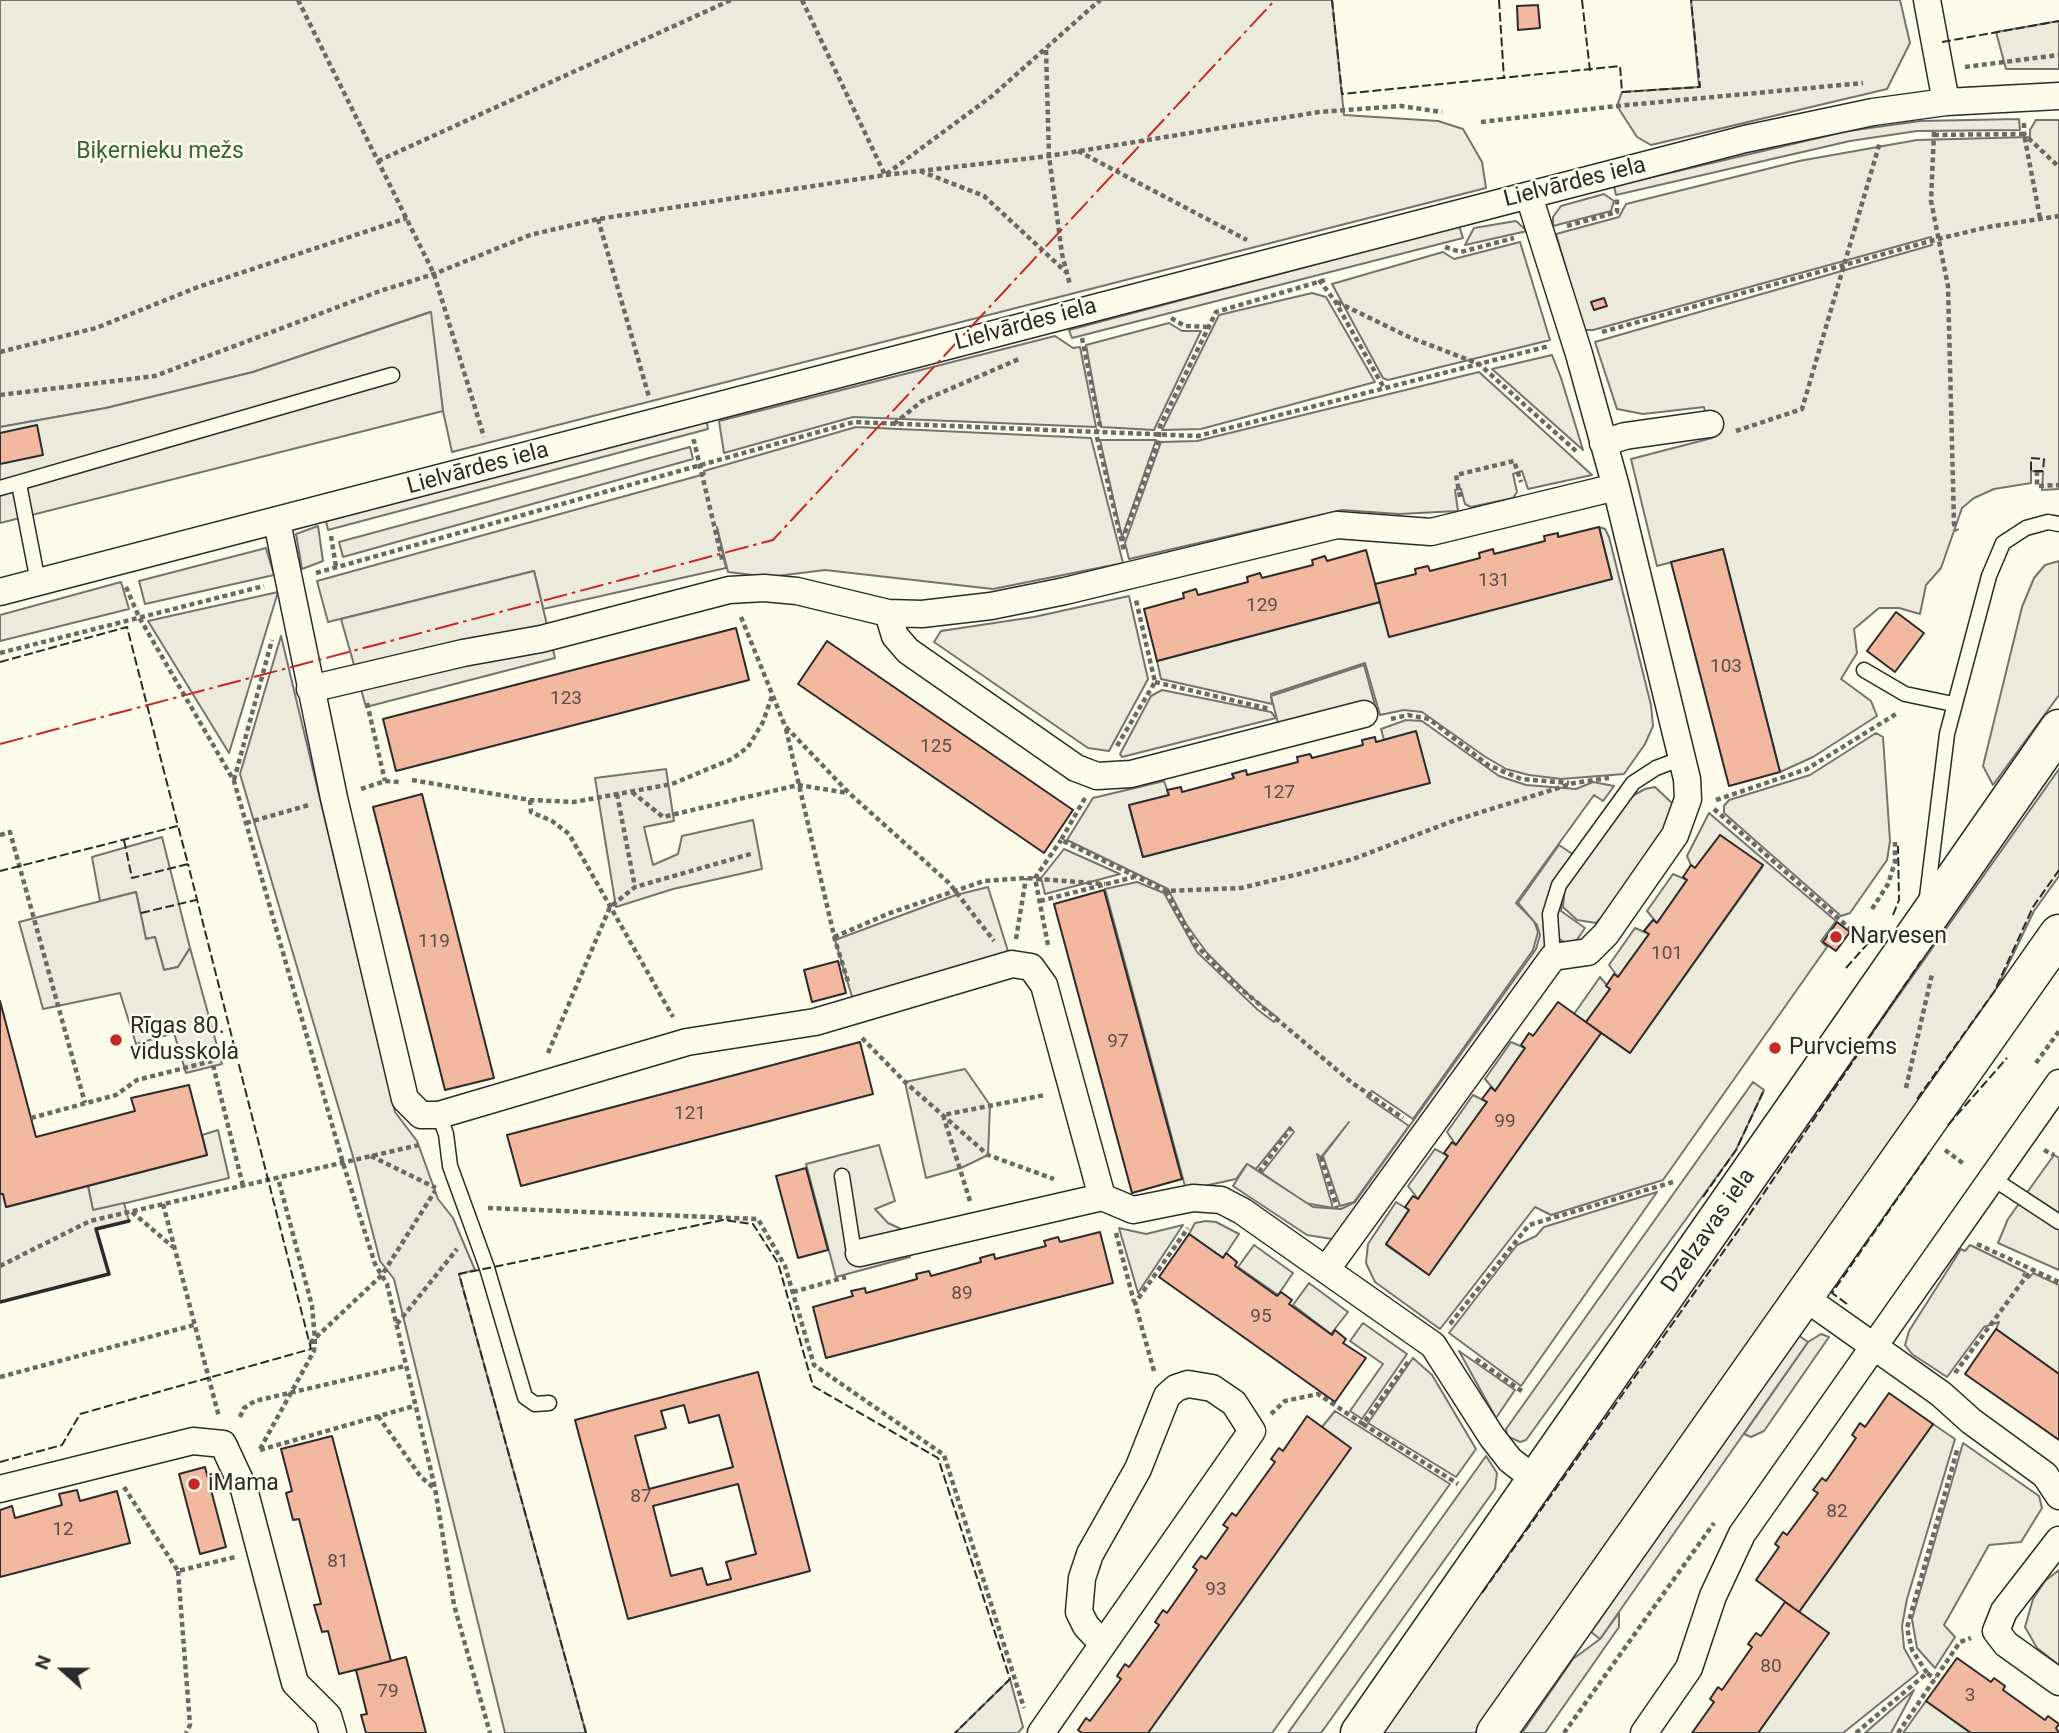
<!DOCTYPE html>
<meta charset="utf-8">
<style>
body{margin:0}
#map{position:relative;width:2059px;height:1733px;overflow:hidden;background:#fdfbea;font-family:Roboto,sans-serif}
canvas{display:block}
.north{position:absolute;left:28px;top:1635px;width:70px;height:70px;-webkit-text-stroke:5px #fdfbea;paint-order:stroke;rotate:291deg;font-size:19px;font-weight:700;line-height:28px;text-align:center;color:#2b2b2b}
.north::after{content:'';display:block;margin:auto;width:24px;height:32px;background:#2b2b2b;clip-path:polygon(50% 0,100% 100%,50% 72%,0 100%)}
</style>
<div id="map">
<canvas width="2059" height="1733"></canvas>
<div class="north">N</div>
</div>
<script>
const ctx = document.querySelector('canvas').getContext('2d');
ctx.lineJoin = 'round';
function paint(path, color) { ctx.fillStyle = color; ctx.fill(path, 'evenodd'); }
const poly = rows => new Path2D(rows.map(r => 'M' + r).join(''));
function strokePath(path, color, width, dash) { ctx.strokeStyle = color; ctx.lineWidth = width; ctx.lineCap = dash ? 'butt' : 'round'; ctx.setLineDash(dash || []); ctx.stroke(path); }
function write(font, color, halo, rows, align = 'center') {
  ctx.font = font + ' Roboto,sans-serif'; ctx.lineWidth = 5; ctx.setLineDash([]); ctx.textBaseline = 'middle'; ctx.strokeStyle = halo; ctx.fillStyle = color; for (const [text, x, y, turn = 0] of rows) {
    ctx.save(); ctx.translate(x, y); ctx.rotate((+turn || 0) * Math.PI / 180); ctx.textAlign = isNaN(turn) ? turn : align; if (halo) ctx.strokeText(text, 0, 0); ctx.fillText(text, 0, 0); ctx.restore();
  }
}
const green = poly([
 [0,0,1332,0,1344,115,1438,121,1463,129,1482,162,1486,188,452,452,443,411,430,312,253,372,106,408,0,427,0,0],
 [1691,0,1900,0,1910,43,1887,89,1651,145,1637,137,1617,106,1622,92,1699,87,1691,0],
 [2059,21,2059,69,2006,69,1996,32,2059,21],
 [2036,120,2059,120,2059,489,2042,490,2043,472,2031,471,2031,483,1994,489,1974,498,1962,508,1941,568,1926,585,1920,614,1899,608,1879,608,1854,629,1857,653,1841,679,1871,701,1877,716,1813,757,1780,772,1723,549,1657,566,1631,459,1712,438,1704,407,1643,414,1617,409,1595,342,1932,245,1931,237,1593,330,1584,330,1556,234,1619,217,1626,204,1799,161,1917,140,2030,137,2030,130,2036,120],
 [1604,194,1614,201,1611,211,1553,226,1553,217,1561,206,1604,194],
 [1516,221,1527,231,1465,245,1474,228,1516,221],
 [1520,242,1550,340,1388,380,1383,378,1332,284,1443,252,1454,259,1520,242],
 [1312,293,1326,297,1375,382,1201,429,1162,430,1219,315,1312,293],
 [1169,323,1182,331,1201,331,1154,430,1101,427,1086,345,1169,323],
 [1055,336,1073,348,1080,347,1096,427,853,417,724,453,719,421,1055,336],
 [1552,355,1561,378,1583,450,1492,369,1552,355],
 [1479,372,1592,475,1528,489,1522,471,1513,474,1517,492,1513,498,1471,507,1465,504,1461,489,1455,490,1458,511,1399,514,1342,510,1129,559,1125,543,1161,442,1197,441,1479,372],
 [856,427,1091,438,1123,563,993,589,825,570,769,577,728,572,717,527,726,568,543,609,534,571,328,622,317,581,705,474,704,471,856,427],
 [1100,440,1156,440,1122,537,1100,440],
 [690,447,693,459,343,557,339,542,690,447],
 [318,526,323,561,302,569,296,534,318,526],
 [1599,527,1605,529,1609,537,1651,705,1653,726,1645,744,1624,774,1561,779,1529,775,1506,769,1484,756,1422,712,1404,710,1380,715,1365,663,1271,694,1272,704,1161,679,1157,661,1380,602,1612,579,1599,527],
 [266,548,274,575,145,604,139,581,266,548],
 [2059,561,2059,695,1993,785,1983,766,2022,607,2034,578,2045,565,2059,561],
 [121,582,129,609,0,641,0,615,121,582],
 [278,592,229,753,148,621,278,592],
 [1129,596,1148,679,1109,751,1088,748,934,642,941,631,1034,617,1129,596],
 [281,636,395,1112,417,1141,438,1199,453,1218,475,1270,459,1274,586,1733,505,1733,394,1279,380,1261,354,1160,240,774,281,636],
 [1162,690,1271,712,1276,718,1122,757,1120,754,1151,696,1162,690],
 [1406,720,1422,721,1499,776,1526,785,1576,789,1593,782,1614,786,1603,801,1594,795,1516,903,1534,921,1538,932,1533,950,1413,1119,1372,1091,1367,1097,1409,1126,1354,1202,1340,1206,1323,1156,1349,1122,1321,1157,1317,1154,1333,1208,1305,1203,1262,1173,1294,1132,1290,1127,1256,1169,1247,1164,1236,1179,1186,1190,1105,889,1137,882,1164,893,1197,952,1258,1010,1274,1022,1278,1018,1251,997,1207,953,1186,924,1168,889,1067,840,1093,798,1164,781,1169,795,1129,806,1143,857,1429,783,1416,732,1384,740,1381,729,1406,720],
 [1876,733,1883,737,1890,841,1887,860,1850,913,1841,916,1724,813,1724,806,1729,800,1810,775,1876,733],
 [666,769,674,821,644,827,653,865,678,854,682,836,753,820,762,869,673,889,616,907,595,778,666,769],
 [2059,769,2059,876,2034,911,1995,992,1475,1733,1377,1733,2059,769],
 [1655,787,1674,805,1671,822,1606,913,1596,923,1577,920,1563,907,1565,886,1625,800,1645,789,1655,787],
 [1709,813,1836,921,1821,941,1827,947,1663,1180,1551,1215,1535,1207,1440,1329,1375,1282,1366,1263,1368,1244,1396,1202,1409,1210,1386,1245,1429,1275,1601,1033,1630,1053,1763,866,1720,835,1695,868,1691,865,1687,856,1709,813],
 [162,837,190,948,178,967,164,970,155,937,146,939,136,892,100,901,92,857,162,837],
 [1064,849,1120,874,1045,894,1041,878,1064,849],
 [1673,874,1687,880,1657,923,1647,911,1673,874],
 [1635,928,1649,934,1618,977,1609,965,1635,928],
 [1600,977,1610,989,1586,1022,1574,1014,1600,977],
 [1511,1042,1525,1048,1495,1091,1485,1079,1511,1042],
 [965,1069,990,1105,988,1155,961,1168,926,1178,905,1082,965,1069],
 [1753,1082,1764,1090,1736,1150,1526,1440,1520,1442,1507,1436,1506,1429,1753,1082],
 [1473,1095,1487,1102,1456,1145,1447,1132,1473,1095],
 [218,1130,229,1178,93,1211,88,1186,207,1155,202,1135,218,1130],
 [1435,1149,1448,1156,1418,1199,1408,1186,1435,1149],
 [1657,1192,1521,1386,1449,1333,1517,1245,1536,1236,1544,1227,1657,1192],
 [1206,1221,1216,1222,1239,1234,1223,1258,1189,1234,1195,1223,1206,1221],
 [1183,1225,1138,1293,1119,1228,1146,1234,1183,1225],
 [1254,1245,1293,1273,1278,1295,1238,1267,1254,1245],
 [1970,1245,2025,1272,2023,1275,2029,1278,2033,1273,2059,1285,2059,1374,1996,1329,1999,1322,1984,1327,1947,1377,1912,1354,1905,1345,1909,1331,1961,1249,1965,1251,1970,1245],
 [1309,1283,1348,1312,1331,1334,1293,1305,1309,1283],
 [1363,1323,1407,1354,1362,1419,1350,1411,1383,1364,1350,1341,1363,1323],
 [1821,1334,1829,1337,1764,1431,1751,1437,1744,1434,1808,1342,1821,1334],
 [1459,1351,1515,1390,1496,1418,1459,1351],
 [1413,1358,1432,1375,1476,1449,1456,1477,1368,1423,1413,1358],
 [1335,1411,1450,1484,1272,1733,1148,1733,1322,1427,1335,1411],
 [1933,1424,1955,1439,1907,1599,1902,1626,1904,1648,1918,1673,1843,1733,1758,1733,1828,1633,1799,1612,1933,1424],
 [1963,1443,2039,1496,2042,1508,2021,1542,1989,1545,1944,1625,1955,1637,1935,1668,1917,1648,1912,1619,1963,1443],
 [1486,1456,1497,1473,1495,1489,1321,1733,1288,1733,1486,1456],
 [2059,1570,2059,1665,2037,1648,2025,1627,2033,1599,2045,1581,2059,1570],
 [1619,1613,1619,1627,1545,1733,1522,1733,1573,1659,1600,1639,1619,1613],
 [1010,1679,1023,1727,1018,1733,955,1733,1010,1679],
 [1914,1690,1891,1733,1865,1733,1914,1690],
 [1926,1701,1971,1733,1903,1733,1926,1701]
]);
const parking = poly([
 [2019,119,2020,130,1917,131,1850,141,1616,195,1614,186,1848,131,1920,121,2019,119],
 [1459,226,1463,238,1072,338,1069,330,1459,226],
 [431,312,443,411,0,523,0,427,106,408,253,372,431,312],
 [706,418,708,429,328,530,326,521,706,418],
 [534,571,555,658,366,707,341,619,534,571],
 [1364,665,1376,709,1281,735,1271,696,1364,665],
 [1559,845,1583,861,1565,886,1561,911,1585,928,1572,947,1558,938,1348,1230,1332,1239,1307,1235,1233,1186,1247,1164,1313,1207,1341,1209,1355,1202,1536,949,1540,935,1537,925,1518,903,1559,845],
 [988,887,1012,964,856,1010,835,940,956,895,988,887],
 [136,892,146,939,155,937,164,970,178,967,190,948,222,1064,186,1073,174,1033,136,1044,120,993,43,1009,19,922,136,892],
 [879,1145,895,1201,875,1209,888,1223,901,1229,910,1257,836,1277,806,1164,879,1145],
 [2054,1155,2059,1158,2059,1270,1998,1243,2008,1219,2054,1155],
 [88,1186,93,1210,124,1203,129,1221,96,1229,109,1274,0,1302,0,1194,3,1194,7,1207,88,1186],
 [1798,1335,1808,1342,1600,1639,1591,1632,1798,1335]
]);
const building = poly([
 [1538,5,1540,28,1518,30,1517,6,1538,5],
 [1604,298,1607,306,1594,310,1591,302,1604,298],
 [37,425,43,455,0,464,0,433,37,425],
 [1599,527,1612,579,1389,637,1375,584,1416,574,1415,569,1428,566,1430,571,1480,558,1479,553,1493,549,1494,554,1545,541,1544,536,1558,533,1558,537,1599,527],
 [1723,549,1780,772,1729,786,1671,562,1723,549],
 [1366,550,1380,602,1157,661,1144,609,1184,598,1183,593,1196,589,1198,595,1248,582,1247,577,1260,573,1262,578,1313,565,1312,560,1325,556,1327,561,1366,550],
 [1896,612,1924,633,1895,672,1867,651,1896,612],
 [736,628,749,680,396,771,383,719,736,628],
 [827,641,1073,810,1044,853,798,684,827,641],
 [1416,731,1430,783,1143,857,1129,805,1169,795,1167,790,1181,787,1182,792,1234,778,1232,774,1246,770,1247,775,1298,762,1297,757,1310,754,1312,758,1363,745,1362,740,1375,737,1376,742,1416,731],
 [422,794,494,1078,445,1090,373,807,422,794],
 [1720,835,1763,865,1630,1053,1586,1022,1610,989,1606,986,1614,974,1618,977,1649,934,1644,931,1653,920,1657,923,1687,880,1683,877,1691,865,1695,868,1720,835],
 [1104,890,1182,1179,1132,1193,1054,904,1104,890],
 [1837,922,1850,932,1836,951,1823,942,1837,922],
 [838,961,846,993,812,1002,804,970,838,961],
 [0,1001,36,1137,135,1111,131,1098,189,1085,207,1155,6,1207,3,1194,0,1194,0,1001],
 [1558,1002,1601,1033,1429,1275,1386,1244,1409,1210,1405,1207,1413,1196,1418,1199,1448,1156,1444,1153,1452,1142,1456,1145,1487,1102,1482,1099,1491,1087,1495,1091,1525,1048,1521,1045,1529,1033,1533,1036,1558,1002],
 [860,1042,873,1094,521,1186,507,1135,860,1042],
 [806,1168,828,1250,798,1258,776,1176,806,1168],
 [1100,1232,1113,1283,826,1358,813,1307,853,1296,851,1291,865,1288,866,1293,917,1279,916,1274,929,1271,931,1276,981,1262,980,1258,994,1254,995,1259,1046,1246,1044,1241,1058,1237,1060,1242,1100,1232],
 [1189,1234,1223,1258,1226,1253,1237,1262,1235,1266,1277,1296,1281,1292,1292,1300,1289,1304,1332,1335,1335,1330,1346,1339,1343,1343,1366,1358,1335,1402,1159,1277,1189,1234],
 [1996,1329,2059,1374,2059,1440,1965,1374,1996,1329],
 [758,1372,810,1571,628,1619,575,1420,758,1372],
 [684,1405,689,1423,719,1415,733,1467,649,1489,635,1436,666,1428,661,1411,684,1405],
 [738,1484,756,1554,726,1562,731,1579,707,1585,702,1568,671,1576,653,1506,738,1484],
 [1889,1393,1933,1424,1799,1612,1756,1580,1779,1547,1775,1544,1783,1532,1787,1535,1818,1493,1813,1490,1822,1478,1826,1481,1856,1438,1852,1435,1860,1423,1865,1427,1889,1393],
 [1307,1416,1351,1448,1148,1733,1082,1733,1078,1730,1086,1718,1090,1721,1121,1679,1117,1676,1125,1664,1129,1667,1159,1625,1155,1622,1163,1610,1167,1613,1197,1570,1193,1567,1201,1556,1206,1559,1228,1528,1223,1525,1232,1513,1236,1516,1275,1462,1271,1459,1279,1448,1283,1451,1307,1416],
 [332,1436,391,1661,339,1674,328,1631,322,1632,314,1605,321,1604,299,1519,293,1520,286,1493,292,1491,281,1449,332,1436],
 [205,1467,226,1547,200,1554,179,1474,205,1467],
 [77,1490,80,1501,117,1491,130,1543,0,1577,0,1510,12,1506,15,1518,62,1505,59,1494,77,1490],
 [1785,1602,1829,1633,1758,1733,1692,1733,1714,1702,1710,1699,1718,1687,1722,1690,1752,1647,1748,1644,1756,1633,1761,1636,1785,1602],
 [406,1657,426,1733,366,1733,361,1715,367,1714,356,1670,406,1657],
 [1957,1658,1991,1682,1994,1678,2005,1686,2003,1690,2045,1720,2048,1716,2059,1724,2056,1728,2059,1733,1971,1733,1926,1701,1957,1658]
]);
const path = poly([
 [298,0,434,274,484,437],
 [802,0,885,175,992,96,1100,0],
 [1046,50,1049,156,1062,254,1070,285],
 [1965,67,2059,55],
 [1481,122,1617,106,1863,83],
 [2024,123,2024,134,2059,167],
 [1934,132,1931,201,1948,286,1954,524,1957,531],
 [1934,135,2024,134,2040,218],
 [1078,151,1247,240],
 [378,161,731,0],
 [920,171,984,196,1066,272],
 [598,219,649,397],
 [1567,226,1617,212,1617,199],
 [1445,247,1461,252,1514,238],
 [1319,280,1335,301,1384,388],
 [1337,302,1409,337,1479,364,1576,451],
 [1171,318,1185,326,1210,327],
 [1602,332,1938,239,1988,227,2059,216],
 [1082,338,1100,426,1096,433,1124,551],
 [0,352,96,328,198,287,407,218],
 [0,395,155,376,380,291,434,274,530,235,598,219,885,175,1049,156,1319,112,1401,106,1442,112],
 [894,424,922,401,1019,359],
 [1736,431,1802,409,1880,142],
 [692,442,694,441,723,563],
 [2037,471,2037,486,2059,485],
 [1460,497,1456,475,1514,461,1521,482],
 [331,536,336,567],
 [1122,541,1158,443,1160,426,1216,312,1325,280],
 [316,573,854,422,1198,436,1549,346],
 [126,587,139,617,234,781,343,1163,375,1264,387,1284,435,1488,454,1605,490,1733],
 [741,617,785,726,849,793,949,883,994,941],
 [0,653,264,586],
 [1155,682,1270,709],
 [367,703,385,781],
 [1391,719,1408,715,1429,719,1488,765,1521,779,1569,783],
 [786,729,835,940,849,985],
 [1117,746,1155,682,1136,600],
 [234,780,272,640],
 [412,780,530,800,574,802,672,784,732,759,748,747,763,722,772,696],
 [361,789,385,781,399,782],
 [632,792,663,817,798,785,848,793],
 [617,794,635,887],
 [1085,798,1061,840,1166,891,1241,888,1299,874,1353,859,1453,821,1574,783,1609,778],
 [530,800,531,812,552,821,569,834,673,1017],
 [1716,800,1807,769,1896,714],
 [1714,809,1855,933],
 [246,823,309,805],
 [0,835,10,832,85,1103],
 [1166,891,1195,944,1227,977,1351,1082,1403,1118],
 [1040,901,1134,877],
 [1872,909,1888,884,1895,862,1895,842],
 [834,937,890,913,984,881,1026,878,1105,884],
 [1016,939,1026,878],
 [1048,945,1035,878,1061,840],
 [862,1038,905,1082,988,1155,1054,1179],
 [548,1053,610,907,635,887,754,853],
 [2036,1063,2059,1031],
 [1906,1088,1932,974],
 [31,1118,116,1095,137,1080,212,1061,243,1186],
 [1945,1150,1964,1164],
 [2044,1150,2054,1155],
 [371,1156,436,1188],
 [1321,1157,1337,1208],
 [1259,1172,1291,1128],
 [970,1201,943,1115,1045,1095],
 [163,1204,219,1417],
 [488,1208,758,1219,785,1266,814,1365,944,1455,1024,1708],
 [132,1212,173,1247],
 [1116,1233,1134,1302],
 [1977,1244,2059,1282],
 [0,1266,90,1221,419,1145],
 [793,1292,846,1277],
 [397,1324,457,1249],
 [1450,1324,1529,1225,1673,1182],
 [310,1343,382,1275,435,1191],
 [1476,1359,1523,1392],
 [1154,1371,1135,1303,1188,1228],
 [1955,1373,2031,1270],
 [0,1377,194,1325],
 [1271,1414,1285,1401,1318,1394,1363,1424,1408,1362],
 [378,1416,421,1477,434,1488],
 [240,1417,244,1408,255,1401,405,1366],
 [1363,1424,1458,1484],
 [260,1449,314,1351,315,1339,312,1306,278,1178],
 [260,1450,414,1406],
 [124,1487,178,1571,235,1557],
 [178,1571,190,1725,186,1733],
 [1927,1673,1912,1650,1907,1628,1958,1447],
 [1564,1733,1714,1523],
 [1856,1733,1927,1673,1935,1679],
 [1898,1733,1960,1642,1971,1638]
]);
const service = poly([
 [19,484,38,582],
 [0,488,392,375],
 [1864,670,1905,694,1953,704],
 [1926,905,1947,734,1989,576,2003,543,2026,528,2048,522,2059,524],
 [1553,957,1550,914,1559,885,1633,783,1656,768,1680,759],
 [439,1115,446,1134,450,1166,487,1268,525,1397,535,1404,549,1403],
 [842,1176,853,1247,859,1253],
 [1992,1178,2059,1222]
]);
const minor = poly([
 [1927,0,1946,102],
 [1529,196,1579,354,1616,487,1687,779,1688,799,1675,835,1606,934,1588,952,1553,957,1326,1270,1433,1345,1492,1437,1510,1460,1537,1481],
 [1603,443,1625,436,1710,424],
 [277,522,334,798,405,1099,421,1115,439,1115,687,1042,815,1022,1012,964,1031,967,1044,985,1102,1197],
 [0,592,1745,139,1873,112,1946,102,2059,96],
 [888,613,895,636,908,651,1076,768,1097,776,1131,774,1364,714],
 [310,689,463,653,541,639,729,590,764,588,797,591,888,613,922,614,991,606,1065,591,1337,525,1431,532,1616,487],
 [859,1253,1102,1197,1133,1210,1193,1198,1221,1200,1242,1211,1326,1270],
 [1804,1297,1941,1394,1971,1421,2045,1475,2059,1496],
 [0,1489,193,1441,223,1444,244,1489,295,1683,328,1716,333,1733],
 [2059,1540,2004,1611,1996,1631,2006,1644,2059,1682],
 [1041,1733,1252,1431,1234,1403,1212,1388,1188,1384,1176,1388,1167,1396,1138,1469,1090,1554,1082,1578,1079,1612,1086,1626,1103,1644],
 [1644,1733,1689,1668,1713,1596,1742,1534,2059,1083]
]);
const secondary = poly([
 [1360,1733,2059,729],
 [1496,1733,2059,934]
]);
const fence = poly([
 [1332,0,1342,94,1620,66,1622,92,1700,87,1691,0],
 [1499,0,1504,79],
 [1582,0,1590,71],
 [1942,42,2059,21],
 [2031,458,2044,459,2043,471,2031,471,2031,458],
 [0,662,127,627,178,826,0,871],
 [124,840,132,878,188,864,178,826],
 [141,913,196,900],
 [1893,915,1899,900,1898,846],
 [1846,968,1870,941,1886,930],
 [1917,1099,1994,992,2033,907,2059,870],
 [1948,1125,2007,1058],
 [1703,1197,1736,1150,1764,1090],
 [1847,1304,1832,1293,1929,1153],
 [0,1462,62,1445,80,1414,311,1349,188,864],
 [1482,1593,1743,1224,1921,961],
 [586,1733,459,1274,723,1220,753,1224,778,1263,813,1386,938,1458,1010,1679,955,1733]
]);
const wall = poly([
 [0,1302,109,1274,96,1229,129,1221]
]);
const power = poly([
 [0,744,773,540,1275,0]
]);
const markers = [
 [1836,937,7,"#c62828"],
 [116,1040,7,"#c62828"],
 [1775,1048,7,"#c62828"],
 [194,1484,7,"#c62828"]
];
const numberNames = [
 ["131",1494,581],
 ["129",1262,606],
 ["103",1726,667],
 ["123",566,699],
 ["125",936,747],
 ["127",1279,793],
 ["119",434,942],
 ["101",1667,954],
 ["97",1118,1042],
 ["121",690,1114],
 ["99",1505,1122],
 ["89",962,1294],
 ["95",1261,1317],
 ["87",641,1497],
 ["82",1837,1512],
 ["12",63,1530],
 ["81",338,1562],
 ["93",1216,1590],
 ["80",1771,1667],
 ["79",388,1692],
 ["3",1970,1696]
];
const parkNames = [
 ["Biķernieku mežs",160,152]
];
const streetNames = [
 ["Lielvārdes iela",1575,183,-14],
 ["Lielvārdes iela",1026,325,-15],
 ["Lielvārdes iela",478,469,-15],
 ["Dzelzavas iela",1709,1231,-55]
];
const poiNames = [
 ["Narvesen",1850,937],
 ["Rīgas 80.",130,1027],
 ["vidusskola",130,1053],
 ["Purvciems",1789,1048],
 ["iMama",208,1484]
];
paint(green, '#ecebdb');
strokePath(green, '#74746e', 2);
paint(parking, '#eceadb');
strokePath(parking, '#74746e', 2);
paint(building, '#f2b8a0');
strokePath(building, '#2b2b2b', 2);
strokePath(service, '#2b2b2b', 17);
strokePath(minor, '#2b2b2b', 29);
strokePath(secondary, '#2b2b2b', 41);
strokePath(path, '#6a6964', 4.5, [5, 3.5]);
strokePath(service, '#fdfbea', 14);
strokePath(minor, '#fdfbea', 26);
strokePath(secondary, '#fdfbea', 38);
strokePath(fence, '#2b2b2b', 2, [9, 3.5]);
strokePath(wall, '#2b2b2b', 3.5);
strokePath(power, '#c62828', 2, [24, 5, 3.5, 5]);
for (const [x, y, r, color] of markers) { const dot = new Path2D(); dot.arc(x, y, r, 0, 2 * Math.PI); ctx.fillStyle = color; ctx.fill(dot); strokePath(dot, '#fdfbea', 2.5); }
write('19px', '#5d4e48', null, numberNames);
write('23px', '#34623c', '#fdfbea', parkNames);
write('23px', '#2b2b2b', '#fdfbea', streetNames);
write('23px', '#2b2b2b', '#fdfbea', poiNames, 'left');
</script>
